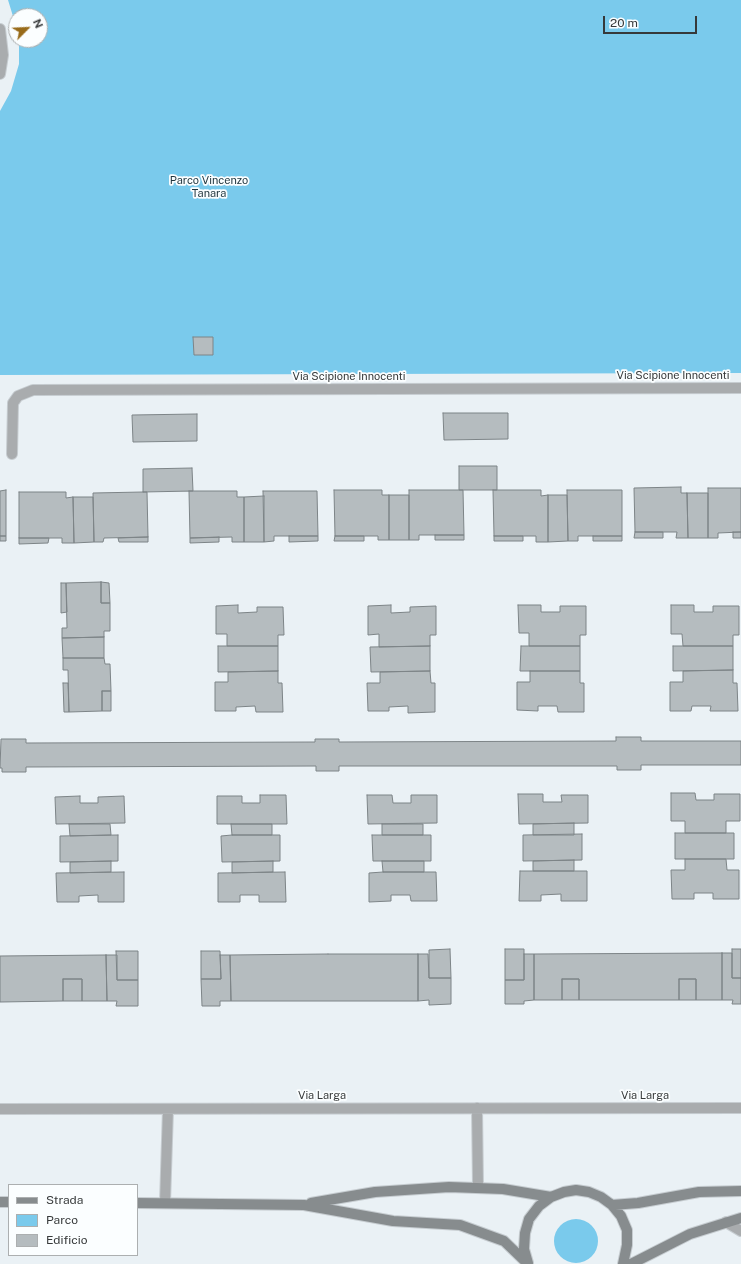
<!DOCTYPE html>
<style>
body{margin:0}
#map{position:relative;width:741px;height:1264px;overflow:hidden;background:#eaf1f5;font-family:"Public Sans",sans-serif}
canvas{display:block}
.legend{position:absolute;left:8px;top:1184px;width:130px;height:72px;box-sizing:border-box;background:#fbfeff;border:1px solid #acafb0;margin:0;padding:5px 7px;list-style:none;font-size:12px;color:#36393a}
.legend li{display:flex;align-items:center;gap:8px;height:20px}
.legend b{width:20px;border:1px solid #acafb0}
.north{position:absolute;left:8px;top:8px;width:40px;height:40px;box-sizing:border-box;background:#fbfeff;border:1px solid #acafb0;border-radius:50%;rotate:66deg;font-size:11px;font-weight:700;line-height:16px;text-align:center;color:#36393a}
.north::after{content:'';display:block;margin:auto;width:14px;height:18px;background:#986b1a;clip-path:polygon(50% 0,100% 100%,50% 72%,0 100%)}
.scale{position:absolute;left:603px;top:16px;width:94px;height:18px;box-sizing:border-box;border:2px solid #36393a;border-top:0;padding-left:5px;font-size:12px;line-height:14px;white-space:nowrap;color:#36393a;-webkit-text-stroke:3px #fbfeff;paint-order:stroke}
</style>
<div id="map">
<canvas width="741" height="1264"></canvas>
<ul class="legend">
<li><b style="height:5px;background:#878c8e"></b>Strada</li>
<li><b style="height:11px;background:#7acaec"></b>Parco</li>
<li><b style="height:11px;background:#b5bcbf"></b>Edificio</li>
</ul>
<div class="north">N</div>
<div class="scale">20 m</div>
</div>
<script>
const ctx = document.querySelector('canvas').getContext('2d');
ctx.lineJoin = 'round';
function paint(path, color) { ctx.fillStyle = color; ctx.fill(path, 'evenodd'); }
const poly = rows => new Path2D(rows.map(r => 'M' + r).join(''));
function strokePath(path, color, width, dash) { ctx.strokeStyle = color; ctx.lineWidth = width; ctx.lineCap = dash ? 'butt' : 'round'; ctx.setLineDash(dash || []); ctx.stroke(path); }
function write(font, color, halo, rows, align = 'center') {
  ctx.font = font + ' "Public Sans",sans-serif'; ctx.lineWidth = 3.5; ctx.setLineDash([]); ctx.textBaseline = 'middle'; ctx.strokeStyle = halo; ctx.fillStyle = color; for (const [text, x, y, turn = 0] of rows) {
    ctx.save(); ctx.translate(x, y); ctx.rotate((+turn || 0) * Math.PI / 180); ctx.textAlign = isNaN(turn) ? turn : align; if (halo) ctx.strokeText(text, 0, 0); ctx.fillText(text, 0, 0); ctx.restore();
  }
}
const green = poly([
 [8,0,741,0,741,373,0,375,0,111,11,91,19,64,19,40,40,40,40,16,16,16,16,26],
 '554 1241a22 22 0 1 1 44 0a22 22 0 1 1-44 0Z'
]);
const building = poly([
 [193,337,213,337,213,355,194,355,193,337],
 [443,413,508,413,508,439,444,440,443,413],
 [197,414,197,441,133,442,132,415,197,414],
 [459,466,497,466,497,490,459,490,459,466],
 [192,468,193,491,143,492,143,469,192,468],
 [681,487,681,493,687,493,688,538,676,538,677,532,635,532,634,488,681,487],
 [708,488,741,488,741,532,718,533,718,538,708,538,708,488],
 [6,490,6,536,0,536,0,491,6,490],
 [334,490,382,490,382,495,389,495,389,540,378,540,378,536,335,536,334,490],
 [409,490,463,490,464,535,419,535,419,540,409,540,409,490],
 [493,490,541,490,541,496,548,495,548,542,536,542,536,536,494,536,493,490],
 [567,490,622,490,622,536,578,536,578,541,568,541,567,490],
 [189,491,237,491,237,497,244,497,244,542,232,542,232,537,190,538,189,491],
 [263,491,317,491,318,536,274,536,274,541,264,542,263,491],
 [19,492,66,492,66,498,73,497,74,543,62,543,62,538,19,538,19,492],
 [143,492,147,492,148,537,104,538,103,542,94,542,93,493,143,492],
 [687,493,708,493,708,538,688,538,687,493],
 [389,495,409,495,409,540,389,540,389,495],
 [548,495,567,495,568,541,548,542,548,495],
 [264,496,264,542,244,542,244,497,264,496],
 [73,497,93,497,94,542,74,543,73,497],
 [635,532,663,532,663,538,634,538,635,532],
 [733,532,741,532,741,538,733,538,733,532],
 [435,535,464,535,464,540,435,540,435,535],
 [0,536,6,536,6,541,0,541,0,536],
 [289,536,318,536,318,541,289,542,289,536],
 [335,536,364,536,364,541,334,541,335,536],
 [494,536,523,536,523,541,494,541,494,536],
 [593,536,622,536,622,541,593,541,593,536],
 [148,537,148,542,119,542,118,538,148,537],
 [219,537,219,542,190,543,190,538,219,537],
 [19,538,49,538,48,543,19,544,19,538],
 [101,582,101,603,110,603,110,631,104,631,104,637,62,638,62,628,67,628,66,583,101,582],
 [101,582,109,583,110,603,101,603,101,582],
 [61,583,66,583,67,612,61,613,61,583],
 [238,605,238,613,257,612,257,607,283,607,284,635,278,635,278,646,227,646,227,634,216,634,216,606,238,605],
 [391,605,391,613,410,612,410,607,436,606,436,635,430,635,430,646,379,647,379,634,368,635,368,606,391,605],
 [518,605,541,605,541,612,560,612,560,606,586,606,586,635,580,635,580,646,529,646,529,633,519,633,518,605],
 [671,605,694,605,694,612,713,612,713,606,739,606,739,635,733,635,733,646,683,646,682,634,671,634,671,605],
 [104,637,104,658,63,658,62,638,104,637],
 [218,646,278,646,278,671,218,672,218,646],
 [430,646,430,671,371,672,370,647,430,646],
 [521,646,580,646,580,671,520,671,521,646],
 [673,646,733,646,733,670,673,671,673,646],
 [63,658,104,658,105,664,110,664,111,691,102,691,102,711,69,712,68,670,63,670,63,658],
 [733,670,733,683,737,683,738,711,710,711,711,706,692,706,691,711,670,711,670,682,683,682,683,671,733,670],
 [278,671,278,683,282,683,283,712,256,712,255,706,236,707,236,711,215,711,215,682,228,682,228,672,278,671],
 [430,671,431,683,435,683,435,712,408,713,408,706,389,707,389,711,368,711,367,683,380,683,380,672,430,671],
 [530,671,580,671,580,683,584,683,584,712,558,712,557,706,538,706,538,711,517,710,517,682,530,682,530,671],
 [63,683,68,683,69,712,64,712,63,683],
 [102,691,111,691,111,711,102,711,102,691],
 [616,737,641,737,641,741,741,741,741,765,641,765,641,770,617,770,617,766,339,766,339,771,316,771,316,766,26,767,26,772,2,772,2,768,0,768,1,739,26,739,26,743,315,742,315,739,339,739,339,742,616,741,616,737],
 [671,793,695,793,696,800,714,800,714,794,740,794,740,821,726,821,726,833,685,833,685,821,671,821,671,793],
 [518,794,543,794,543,802,562,802,561,795,588,795,588,823,519,824,518,794],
 [260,795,286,795,287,824,217,824,217,796,242,796,242,803,260,803,260,795],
 [367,795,392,795,393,803,411,803,411,795,437,795,437,823,368,824,367,795],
 [80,796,80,803,98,803,98,797,124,796,125,823,56,824,55,797,80,796],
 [574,823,574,835,533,835,533,824,574,823],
 [69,824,110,824,111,835,70,836,69,824],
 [231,824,272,824,272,835,232,835,231,824],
 [382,824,423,824,423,835,382,835,382,824],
 [675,833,734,833,734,859,675,859,675,833],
 [582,834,582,860,523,861,523,835,582,834],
 [118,835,118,861,60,862,60,836,118,835],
 [232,835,280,835,280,861,222,862,221,836,232,835],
 [372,835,431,835,431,861,373,861,372,835],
 [685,859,726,859,727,870,739,870,739,899,713,899,713,893,694,893,694,899,672,899,671,870,685,870,685,859],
 [574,860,574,871,533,871,533,861,574,860],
 [111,861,111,872,70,873,70,862,111,861],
 [273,861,273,872,232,873,232,862,273,861],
 [382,861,424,861,424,872,383,872,382,861],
 [520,871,587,871,587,901,561,901,561,894,541,895,541,901,519,901,520,871],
 [124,872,124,902,98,902,98,895,79,896,79,902,57,902,56,873,124,872],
 [285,872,286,902,259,902,259,895,240,895,240,902,218,902,218,873,285,872],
 [383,872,436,872,437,901,411,901,410,895,391,895,391,901,369,902,369,873,383,872],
 [450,949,451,978,429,978,429,950,450,949],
 [505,949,524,949,524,980,505,980,505,949],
 [732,949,741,949,741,978,732,978,732,949],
 [116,951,138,951,138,980,117,980,116,951],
 [201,951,220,951,221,979,201,979,201,951],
 [722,953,722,1000,696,1000,696,979,679,979,679,1000,579,1000,579,979,562,979,562,1000,534,1000,534,954,722,953],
 [722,953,732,953,732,978,741,978,741,1004,732,1004,733,1000,722,1000,722,953],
 [328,954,418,954,418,1001,231,1001,230,955,328,954],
 [418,954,428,954,429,978,451,978,451,1004,429,1005,429,1000,418,1001,418,954],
 [524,954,534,954,534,1000,524,1001,524,1004,505,1004,505,980,524,980,524,954],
 [106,955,107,1001,82,1001,82,979,63,979,63,1001,0,1002,0,956,106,955],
 [106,955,117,955,117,980,138,980,138,1006,116,1006,117,1001,107,1001,106,955],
 [220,955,230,955,231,1001,220,1001,220,1006,202,1006,201,979,221,979,220,955],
 [63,979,82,979,82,1001,63,1001,63,979],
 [562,979,579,979,579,1000,562,1000,562,979],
 [679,979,696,979,696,1000,679,1000,679,979]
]);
const service = poly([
 [0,29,3,55,0,74],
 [477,1108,478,1187],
 [0,1109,741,1108],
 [165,1203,168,1109],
 [726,1222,741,1231]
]);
const minor = poly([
 [12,454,13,403,18,396,33,390,741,388]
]);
const secondary = poly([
 [0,1202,9,1202],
 [137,1203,304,1205,393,1221,460,1225,504,1241,528,1264],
 [311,1203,375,1192,449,1187,503,1189,551,1197],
 [612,1205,638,1203,699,1192,741,1191],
 [528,1263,524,1249,525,1233,529,1219,539,1206,551,1197,564,1192,576,1190,589,1192,601,1197,612,1205,621,1216,627,1230,627,1245,623,1264],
 [631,1264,690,1234,741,1218]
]);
const parkNames = [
 ["Parco Vincenzo",209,181],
 ["Tanara",209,194]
];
const streetNames = [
 ["Via Scipione Innocenti",673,376],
 ["Via Scipione Innocenti",349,377],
 ["Via Larga",322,1096],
 ["Via Larga",645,1096]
];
paint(green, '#7acaec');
paint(building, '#b5bcbf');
strokePath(building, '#7d8487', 1);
strokePath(service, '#c6ccd0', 12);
strokePath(minor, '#c6ccd0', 12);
strokePath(secondary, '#c6ccd0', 12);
strokePath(service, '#a9acae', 10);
strokePath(minor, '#a9acae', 10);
strokePath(secondary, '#878c8e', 10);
write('11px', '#1f343d', '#fbfeff', parkNames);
write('11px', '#36393a', '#fbfeff', streetNames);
</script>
